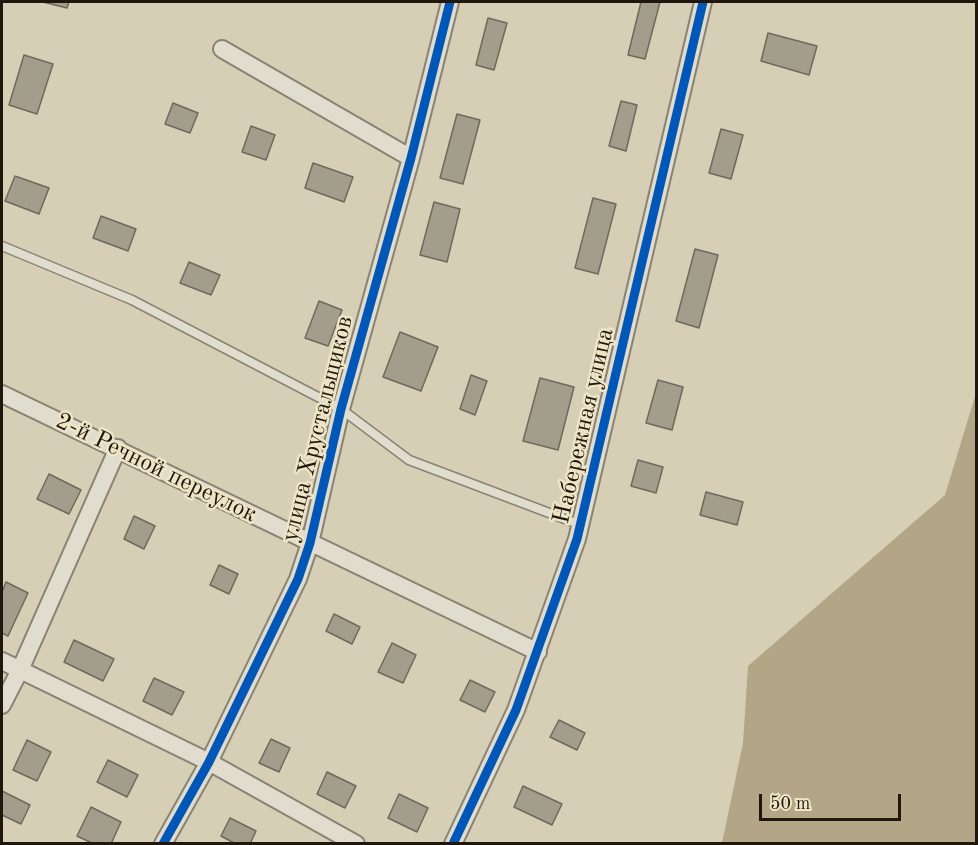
<!DOCTYPE html>
<meta charset="utf-8">
<style>
body{margin:0}
#map{position:relative;width:978px;height:845px;overflow:hidden;background:#d7cfb5;font-family:"Old Standard TT",serif}
canvas{display:block}
.frame{position:absolute;inset:0;border:3px solid #20160d;pointer-events:none}
.scale{position:absolute;left:759px;top:794px;width:142px;height:27px;box-sizing:border-box;border:3px solid #20160d;border-top:0;padding-left:8px;font-size:18px;line-height:21px;white-space:nowrap;color:#20160d;-webkit-text-stroke:4px #eee4c6;paint-order:stroke}
</style>
<div id="map">
<canvas width="978" height="845"></canvas>
<div class="frame"></div>
<div class="scale">50 m</div>
</div>
<script>
const ctx = document.querySelector('canvas').getContext('2d');
ctx.lineJoin = 'round';
function paint(path, color) { ctx.fillStyle = color; ctx.fill(path, 'evenodd'); }
const poly = rows => new Path2D(rows.map(r => 'M' + r).join(''));
function strokePath(path, color, width, dash) { ctx.strokeStyle = color; ctx.lineWidth = width; ctx.lineCap = dash ? 'butt' : 'round'; ctx.setLineDash(dash || []); ctx.stroke(path); }
function write(font, color, halo, rows, align = 'center') {
  ctx.font = font + ' "Old Standard TT",serif'; ctx.lineWidth = 5; ctx.setLineDash([]); ctx.textBaseline = 'middle'; ctx.strokeStyle = halo; ctx.fillStyle = color; for (const [text, x, y, turn = 0] of rows) {
    ctx.save(); ctx.translate(x, y); ctx.rotate((+turn || 0) * Math.PI / 180); ctx.textAlign = isNaN(turn) ? turn : align; if (halo) ctx.strokeText(text, 0, 0); ctx.fillText(text, 0, 0); ctx.restore();
  }
}
const water = poly([
 [976,393,976,843,722,843,743,743,748,666,945,495]
]);
const building = poly([
 [43,2,69,2,67,8,43,2],
 [641,2,660,2,645,59,628,55,641,2],
 [488,18,507,23,494,70,476,65,488,18],
 [768,33,817,46,809,75,761,61,768,33],
 [24,55,53,64,37,114,9,105,24,55],
 [621,101,637,105,626,151,609,146,621,101],
 [173,103,198,113,190,133,165,124,173,103],
 [457,114,480,120,463,184,440,178,457,114],
 [251,126,275,135,266,160,242,152,251,126],
 [721,129,743,135,731,179,709,173,721,129],
 [313,163,353,177,344,202,305,188,313,163],
 [15,176,49,188,39,214,5,201,15,176],
 [593,198,616,204,598,274,575,268,593,198],
 [434,202,460,209,447,262,420,255,434,202],
 [101,216,136,229,128,251,93,238,101,216],
 [695,249,718,255,699,328,676,321,695,249],
 [189,262,220,275,211,295,180,283,189,262],
 [319,301,342,310,328,346,305,338,319,301],
 [400,332,438,347,421,391,383,377,400,332],
 [471,375,487,381,475,415,460,409,471,375],
 [540,378,574,387,558,450,523,441,540,378],
 [658,380,683,387,672,430,646,423,658,380],
 [638,460,663,467,656,493,631,486,638,460],
 [49,474,81,490,69,514,37,499,49,474],
 [706,492,743,502,737,525,700,515,706,492],
 [134,516,155,526,144,549,124,539,134,516],
 [219,565,238,574,229,594,210,585,219,565],
 [6,582,28,593,8,636,2,633,2,592,6,582],
 [334,614,360,627,352,644,326,631,334,614],
 [74,640,114,659,103,681,64,662,74,640],
 [392,643,416,655,403,683,378,672,392,643],
 [154,678,184,692,172,715,143,701,154,678],
 [470,680,495,692,485,712,460,700,470,680],
 [559,720,585,733,577,750,550,737,559,720],
 [271,739,290,748,279,772,259,763,271,739],
 [27,740,51,752,37,781,13,770,27,740],
 [108,760,138,775,127,797,97,782,108,760],
 [327,772,356,786,345,808,317,794,327,772],
 [523,786,562,804,552,825,514,807,523,786],
 [2,791,30,805,21,824,2,815,2,791],
 [399,794,428,808,417,832,388,818,399,794],
 [91,807,121,822,111,844,94,844,77,836,91,807],
 [230,818,256,831,250,844,236,844,221,836,230,818]
]);
const lane = poly([
 [2,246,132,300,341,409,409,460,581,525]
]);
const street = poly([
 [222,49,411,158],
 [2,394,538,652],
 [2,661,209,762,356,844],
 [2,705,20,670,118,448],
 [163,844,209,762,298,579,310,543,341,409,411,158,450,2],
 [453,844,516,710,577,539,703,2]
]);
const cycleway = poly([
 [163,844,209,762,298,579,310,543,341,409,411,158,450,2],
 [453,844,516,710,577,539,703,2]
]);
const streetNames = [
 ["Набережная улица",584,426,-77],
 ["улица Хрустальщиков",318,429,-76],
 ["2-й Речной переулок",156,468,26]
];
paint(water, '#b2a687');
paint(building, '#a39d8c');
strokePath(building, '#6f695c', 1.5);
strokePath(lane, '#888373', 11);
strokePath(street, '#888373', 20);
strokePath(lane, '#e0dcce', 8);
strokePath(street, '#e0dcce', 16);
strokePath(cycleway, '#0057b8', 9);
write('24px', '#20160d', '#eee4c6', streetNames);
</script>
